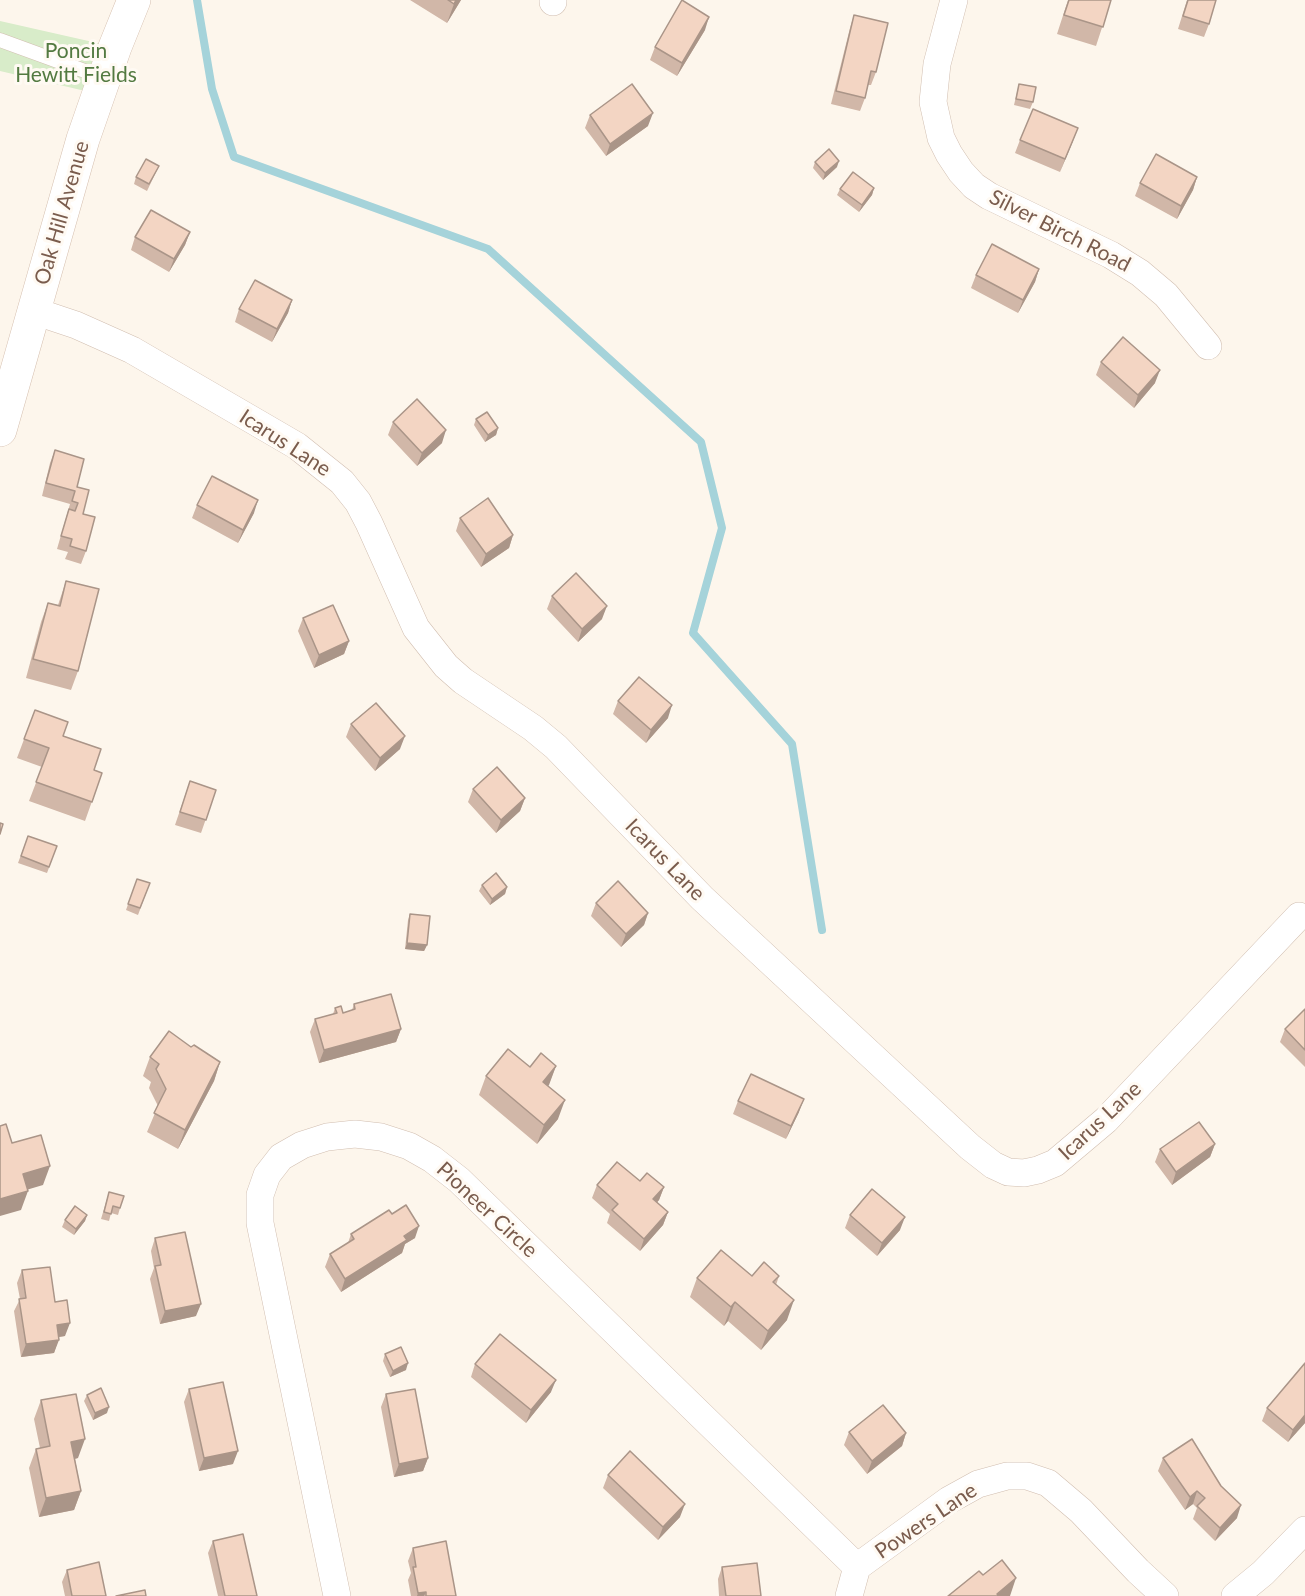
<!DOCTYPE html>
<style>
body{margin:0}
canvas{display:block;background:#fdf6ec}
</style>
<canvas width="1305" height="1596"></canvas>
<script>
const ctx = document.querySelector('canvas').getContext('2d');
ctx.lineJoin = 'round';
function paint(path, color) { ctx.fillStyle = color; ctx.fill(path, 'evenodd'); }
const poly = rows => new Path2D(rows.map(r => 'M' + r).join(''));
function strokePath(path, color, width, dash) { ctx.strokeStyle = color; ctx.lineWidth = width; ctx.lineCap = dash ? 'butt' : 'round'; ctx.setLineDash(dash || []); ctx.stroke(path); }
function write(font, color, halo, rows, align = 'center') {
  ctx.font = font + ' Lato,sans-serif'; ctx.lineWidth = 6; ctx.setLineDash([]); ctx.textBaseline = 'middle'; ctx.strokeStyle = halo; ctx.fillStyle = color; for (const [text, x, y, turn = 0] of rows) {
    ctx.save(); ctx.translate(x, y); ctx.rotate((+turn || 0) * Math.PI / 180); ctx.textAlign = isNaN(turn) ? turn : align; if (halo) ctx.strokeText(text, 0, 0); ctx.fillText(text, 0, 0); ctx.restore();
  }
}
const green = poly([
 [0,21,115,47,98,94,0,71]
]);
const stream = poly([
 [197,0,212,89,234,157,488,249,701,442,722,528,693,633,792,744,822,930]
]);
const lane = poly([
 [0,40,104,78]
]);
const street = poly([
 [553,0,553,2],
 [954,0,937,64,933,102,941,138,949,154,961,172,974,186,989,196,1111,255,1140,273,1166,295,1208,346],
 [34,311,76,325,132,350,297,446,342,482,358,502,369,523,416,628,446,666,463,681,533,728,556,747,702,898,970,1147,993,1165,1008,1172,1024,1173,1038,1170,1055,1163,1106,1120,1299,916],
 [857,1567,949,1500,978,1484,1007,1476,1027,1476,1048,1483,1081,1511,1138,1571,1165,1596],
 [337,1596,260,1223,260,1195,267,1175,281,1157,302,1145,327,1137,355,1134,381,1137,409,1146,432,1159,459,1180,857,1567,849,1596],
 [1235,1596,1263,1573,1305,1530]
]);
const secondary = poly([
 [0,430,83,139,115,47,134,0]
]);
const wall = poly([
 [410,0,461,0,447,23],
 [1068,0,1111,0,1096,46,1057,34],
 [1187,0,1209,24,1204,37,1178,29],
 [854,15,876,72,871,85,868,85,865,98,860,111,831,104,850,28],
 [705,30,677,76,650,60,655,47],
 [1019,84,1033,102,1030,109,1014,105],
 [590,115,648,126,606,156,585,128],
 [1020,140,1073,141,1060,172,1015,153],
 [815,162,837,167,823,180,813,168],
 [159,166,147,191,134,184,136,177],
 [1197,177,1193,190,1177,219,1135,196,1140,183],
 [874,188,872,195,859,212,837,195,840,189],
 [190,232,185,245,169,272,131,250,135,237],
 [1039,269,1035,282,1018,313,971,288,976,275],
 [292,300,288,313,272,342,235,322,239,309],
 [1101,362,1155,383,1134,408,1096,375],
 [476,419,498,428,496,435,485,442,474,425],
 [393,422,442,443,417,466,388,435],
 [55,450,77,487,83,514,86,551,81,564,65,559,68,552,57,549,70,504,42,496,50,463],
 [197,505,254,513,238,543,192,518],
 [460,518,513,535,509,548,481,567,456,531],
 [66,581,78,671,71,690,26,678,41,622,48,603,58,605],
 [552,596,602,619,578,642,547,609],
 [303,618,349,641,344,654,314,668,298,631],
 [618,701,668,718,646,743,613,714],
 [35,710,63,736,94,770,102,773,85,821,29,801,42,767,17,758],
 [351,724,400,749,375,771,346,737],
 [190,781,216,790,201,833,175,825],
 [473,789,525,798,520,811,496,833,468,802],
 [28,836,57,846,47,873,18,863],
 [137,879,150,883,138,915,126,910],
 [482,885,507,887,505,894,490,905,479,891],
 [596,903,648,913,644,925,621,947,591,916],
 [410,914,427,945,424,951,405,949,408,920],
 [354,1004,401,1029,396,1042,319,1063,310,1032,315,1019,333,1014,335,1008,343,1013,352,1010],
 [1305,1009,1305,1067,1280,1042,1285,1029],
 [191,1047,220,1062,214,1081,178,1149,147,1132,158,1106,149,1088,151,1082,143,1076,150,1057],
 [556,1066,548,1086,558,1119,537,1144,479,1095,486,1076,530,1067],
 [738,1101,799,1112,786,1139,733,1114],
 [1215,1144,1210,1157,1172,1185,1155,1162,1160,1149],
 [640,1181,664,1187,659,1200,657,1202,668,1212,663,1225,640,1251,607,1223,610,1214,592,1198,597,1185],
 [109,1192,120,1208,118,1215,111,1213,109,1221,101,1219],
 [392,1214,415,1238,405,1244,402,1253,341,1292,325,1267,330,1254,348,1243,351,1234],
 [87,1215,85,1221,74,1235,62,1227,65,1220],
 [850,1215,900,1230,877,1256,845,1228],
 [155,1238,196,1316,160,1324,150,1279,154,1268,151,1251],
 [22,1270,55,1302,65,1336,59,1337,54,1353,21,1357,14,1311,20,1299,17,1283],
 [779,1276,776,1285,787,1320,761,1350,728,1321,724,1326,690,1297,697,1278],
 [385,1354,406,1370,390,1377,383,1361],
 [475,1364,551,1392,526,1423,471,1377],
 [189,1389,233,1464,199,1471,184,1402],
 [386,1394,428,1458,423,1471,394,1477,381,1407],
 [87,1395,107,1413,93,1420,84,1401],
 [41,1400,78,1458,75,1459,81,1491,74,1510,39,1517,29,1468,36,1449,40,1448,34,1419],
 [1267,1408,1305,1423,1288,1442,1262,1421],
 [849,1432,906,1433,902,1446,867,1474,844,1445],
 [1163,1458,1237,1518,1215,1541,1193,1519,1197,1508,1193,1504,1185,1510,1158,1471],
 [608,1475,680,1517,658,1540,603,1488],
 [213,1541,257,1596,218,1596,208,1553],
 [413,1548,456,1596,411,1596,408,1580,411,1573,408,1561],
 [722,1567,761,1596,719,1596,718,1579],
 [67,1570,106,1596,65,1596,62,1582]
]);
const shadedWall = poly([
 [456,0,461,0,447,23,454,4],
 [709,17,705,30,677,76,682,63],
 [653,113,648,126,606,156,610,144],
 [1078,128,1073,141,1060,172,1065,159],
 [839,161,837,167,823,180,825,173],
 [1197,177,1193,190,1177,219,1181,206],
 [874,188,872,195,859,212,862,205],
 [190,232,185,245,169,272,174,259],
 [1039,269,1035,282,1018,313,1023,300],
 [292,300,288,313,272,342,277,329],
 [1160,370,1155,383,1134,408,1138,395],
 [498,428,496,435,485,442,488,435],
 [446,430,442,443,417,466,422,453],
 [258,500,254,513,238,543,243,530],
 [513,535,509,548,481,567,486,554],
 [607,606,602,619,578,642,582,629],
 [349,641,344,654,314,668,319,655],
 [672,705,668,718,646,743,651,730],
 [405,736,400,749,375,771,380,758],
 [525,798,520,811,496,833,501,820],
 [507,887,505,894,490,905,492,899],
 [648,913,644,925,621,947,626,934],
 [407,943,427,945,424,951,405,949],
 [401,1029,396,1042,319,1063,324,1050],
 [220,1062,214,1081,178,1149,185,1130],
 [556,1066,549,1085,536,1101,543,1082],
 [804,1099,799,1112,786,1139,791,1126],
 [565,1100,558,1119,537,1144,544,1125],
 [1215,1144,1210,1157,1172,1185,1176,1172],
 [50,1166,43,1185,16,1193,23,1174],
 [664,1187,659,1200,649,1212,653,1199],
 [28,1191,21,1210,0,1216,0,1199],
 [668,1212,663,1225,640,1251,644,1239],
 [87,1215,85,1221,74,1235,76,1229],
 [905,1217,900,1230,877,1256,882,1243],
 [419,1226,415,1238,405,1244,402,1253,341,1292,345,1279,404,1236],
 [794,1300,787,1320,761,1350,768,1331],
 [735,1302,728,1321,724,1326,731,1307],
 [201,1304,196,1316,160,1324,165,1311],
 [70,1323,65,1336,52,1338,57,1325],
 [59,1340,54,1353,21,1357,26,1344],
 [408,1363,406,1370,390,1377,393,1371],
 [556,1380,551,1392,526,1423,531,1410],
 [109,1407,107,1413,93,1420,95,1413],
 [1305,1415,1305,1423,1288,1442,1293,1430],
 [906,1433,902,1446,867,1474,872,1461],
 [85,1439,78,1458,64,1461,71,1442],
 [238,1451,233,1464,199,1471,204,1458],
 [428,1458,423,1471,394,1477,399,1464],
 [81,1491,74,1510,39,1517,46,1498],
 [1197,1491,1193,1504,1185,1510,1190,1497],
 [685,1504,680,1517,658,1540,663,1527],
 [1241,1505,1237,1518,1215,1541,1220,1528],
 [1016,1578,1010,1596,996,1596,997,1594],
 [426,1592,424,1596,417,1596,418,1593]
]);
const building = poly([
 [448,0,456,0,454,4,448,0],
 [682,0,709,17,682,63,655,47,682,0],
 [1069,0,1111,0,1103,27,1064,15,1069,0],
 [1188,0,1216,0,1209,24,1183,16,1188,0],
 [854,15,888,23,876,72,871,71,865,98,836,91,854,15],
 [632,84,653,113,610,144,590,115,632,84],
 [1019,84,1036,87,1033,102,1016,99,1019,84],
 [1033,109,1078,128,1065,159,1020,140,1033,109],
 [829,149,839,161,825,173,815,162,829,149],
 [1156,154,1197,177,1181,206,1140,183,1156,154],
 [146,159,159,166,149,184,136,177,146,159],
 [853,172,874,188,862,205,840,189,853,172],
 [151,210,190,232,174,259,135,237,151,210],
 [992,244,1039,269,1023,300,976,275,992,244],
 [255,280,292,300,277,329,239,309,255,280],
 [1123,337,1160,370,1138,395,1101,362,1123,337],
 [417,399,446,430,422,453,393,422,417,399],
 [487,412,498,428,488,435,476,419,487,412],
 [55,450,84,459,77,487,89,490,83,514,95,517,86,551,70,546,72,539,61,536,69,509,75,511,78,503,72,501,75,491,46,483,55,450],
 [212,476,258,500,243,530,197,505,212,476],
 [488,498,513,535,486,554,460,518,488,498],
 [576,573,607,606,582,629,552,596,576,573],
 [66,581,99,589,78,671,33,659,48,603,60,606,66,581],
 [333,605,349,641,319,655,303,618,333,605],
 [639,677,672,705,651,730,618,701,639,677],
 [376,703,405,736,380,758,351,724,376,703],
 [35,710,68,722,63,736,101,749,94,770,102,773,92,802,36,782,49,748,24,739,35,710],
 [497,767,525,798,501,820,473,789,497,767],
 [190,781,216,790,206,820,180,812,190,781],
 [0,823,3,824,0,834,0,823],
 [28,836,57,846,49,867,21,856,28,836],
 [496,873,507,887,492,899,482,885,496,873],
 [137,879,150,883,140,908,128,904,137,879],
 [618,881,648,913,626,934,596,903,618,881],
 [410,914,430,916,427,945,407,943,410,914],
 [391,994,401,1029,324,1050,315,1019,337,1013,335,1008,341,1006,343,1013,355,1009,354,1004,391,994],
 [1305,1009,1305,1050,1285,1029,1305,1009],
 [169,1031,191,1047,194,1045,220,1062,185,1130,154,1113,166,1089,156,1069,159,1064,150,1057,169,1031],
 [508,1049,530,1067,541,1053,556,1066,543,1082,565,1100,544,1125,486,1076,508,1049],
 [751,1074,804,1099,791,1126,738,1101,751,1074],
 [1199,1122,1215,1144,1176,1172,1160,1149,1199,1122],
 [6,1124,12,1143,41,1135,50,1166,23,1174,28,1191,0,1199,0,1126,6,1124],
 [617,1162,640,1181,647,1173,664,1187,653,1199,668,1212,644,1239,612,1210,618,1204,597,1185,617,1162],
 [872,1189,905,1217,882,1243,850,1215,872,1189],
 [109,1192,124,1196,120,1208,113,1206,111,1214,104,1212,109,1192],
 [406,1205,419,1226,404,1236,407,1240,345,1279,330,1254,354,1239,351,1234,389,1210,392,1214,406,1205],
 [75,1206,87,1215,76,1229,65,1220,75,1206],
 [185,1232,201,1304,165,1311,155,1266,161,1265,155,1238,185,1232],
 [721,1250,752,1276,764,1262,779,1276,773,1282,794,1300,768,1331,735,1302,731,1307,697,1278,721,1250],
 [50,1267,55,1302,67,1300,70,1323,57,1325,59,1340,26,1344,19,1299,26,1298,22,1270,50,1267],
 [500,1334,556,1380,531,1410,475,1364,500,1334],
 [401,1347,408,1363,393,1371,385,1354,401,1347],
 [1305,1363,1305,1415,1293,1430,1267,1408,1305,1363],
 [223,1382,238,1451,204,1458,189,1389,223,1382],
 [101,1388,109,1407,95,1413,87,1395,101,1388],
 [415,1389,428,1458,399,1464,386,1394,415,1389],
 [76,1394,85,1439,71,1442,81,1491,46,1498,36,1449,50,1446,41,1400,76,1394],
 [883,1405,906,1433,872,1461,849,1432,883,1405],
 [1192,1439,1221,1486,1241,1505,1220,1528,1197,1506,1205,1498,1197,1491,1190,1497,1163,1458,1192,1439],
 [630,1451,685,1504,663,1527,608,1475,630,1451],
 [243,1534,257,1596,225,1596,213,1541,243,1534],
 [446,1541,456,1596,426,1596,426,1592,418,1593,413,1567,416,1567,413,1548,446,1541],
 [1002,1560,1016,1578,997,1594,999,1596,948,1596,979,1571,983,1575,1002,1560],
 [99,1562,106,1596,72,1596,67,1570,99,1562],
 [757,1563,761,1596,726,1596,722,1567,757,1563],
 [145,1590,146,1596,116,1596,145,1590]
]);
const parkNames = [
 ["Poncin",76,51],
 ["Hewitt Fields",76,75]
];
const streetNames = [
 ["Oak Hill Avenue",62,213,-74],
 ["Silver Birch Road",1060,231,27],
 ["Icarus Lane",285,443,33],
 ["Icarus Lane",665,860,46],
 ["Icarus Lane",1100,1121,-43],
 ["Pioneer Circle",487,1210,43],
 ["Powers Lane",926,1521,-34]
];
paint(green, '#d8ecc9');
strokePath(stream, '#a5d3da', 8);
strokePath(lane, '#d1beb0', 15);
strokePath(street, '#d1beb0', 28);
strokePath(secondary, '#d6c0b0', 34);
strokePath(lane, '#fff', 14);
strokePath(street, '#fff', 27);
strokePath(secondary, '#fff', 33);
paint(wall, '#d1b7a8');
paint(shadedWall, '#aa9588');
paint(building, '#f3d5c3');
strokePath(building, '#aa9588', 1.5);
write('21px', '#537a41', '#fffaf3', parkNames);
write('21px', '#7a5c4d', '#fffaf3', streetNames);
</script>
